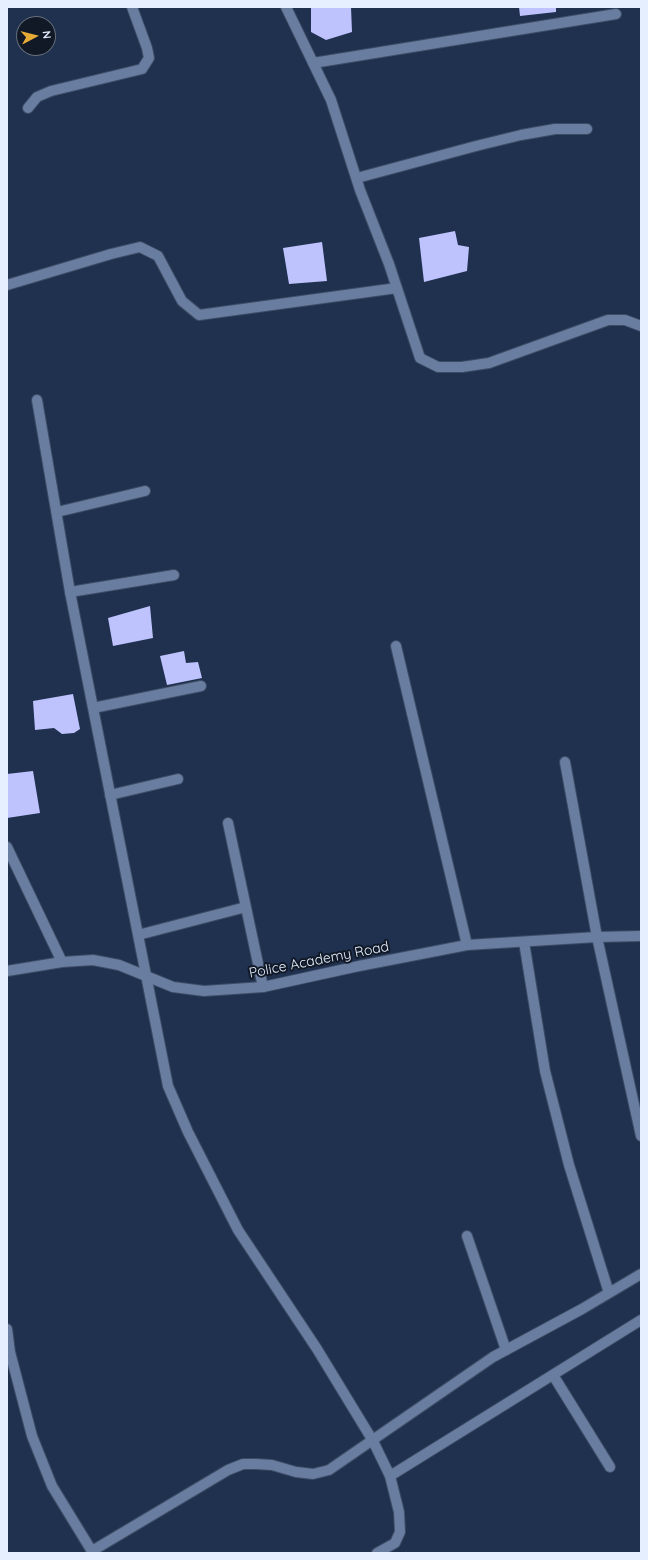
<!DOCTYPE html>
<style>
body{margin:0}
#map{position:relative;width:648px;height:1560px;overflow:hidden;background:#1f314f;font-family:Quicksand,sans-serif}
canvas{display:block}
.frame{position:absolute;inset:0;border:8px solid #e5efff;pointer-events:none}
.north{position:absolute;left:16px;top:16px;width:40px;height:40px;box-sizing:border-box;background:#111927;border:1px solid #666f7d;border-radius:50%;rotate:83deg;font-size:11px;font-weight:700;line-height:16px;text-align:center;color:#e5efff}
.north::after{content:'';display:block;margin:auto;width:14px;height:18px;background:#e7ac36;clip-path:polygon(50% 0,100% 100%,50% 72%,0 100%)}
</style>
<div id="map">
<canvas width="648" height="1560"></canvas>
<div class="frame"></div>
<div class="north">N</div>
</div>
<script>
const ctx = document.querySelector('canvas').getContext('2d');
ctx.lineJoin = 'round';
function paint(path, color) { ctx.fillStyle = color; ctx.fill(path, 'evenodd'); }
const poly = rows => new Path2D(rows.map(r => 'M' + r).join(''));
function strokePath(path, color, width, dash) { ctx.strokeStyle = color; ctx.lineWidth = width; ctx.lineCap = dash ? 'butt' : 'round'; ctx.setLineDash(dash || []); ctx.stroke(path); }
function write(font, color, halo, rows, align = 'center') {
  ctx.font = font + ' Quicksand,sans-serif'; ctx.lineWidth = 4; ctx.setLineDash([]); ctx.textBaseline = 'middle'; ctx.strokeStyle = halo; ctx.fillStyle = color; for (const [text, x, y, turn = 0] of rows) {
    ctx.save(); ctx.translate(x, y); ctx.rotate((+turn || 0) * Math.PI / 180); ctx.textAlign = isNaN(turn) ? turn : align; if (halo) ctx.strokeText(text, 0, 0); ctx.fillText(text, 0, 0); ctx.restore();
  }
}
const building = poly([
 [311,7,351,7,352,32,326,40,311,32],
 [519,7,556,7,556,12,520,16],
 [455,231,458,245,469,247,467,271,424,282,419,238],
 [322,242,327,281,289,284,283,248],
 [150,606,153,638,113,646,108,618],
 [184,651,186,663,198,662,202,678,167,685,160,656],
 [73,694,80,729,74,733,62,734,54,728,35,730,33,701],
 [33,771,40,813,7,818,7,774]
]);
const service = poly([
 [70,592,174,575],
 [110,795,178,779],
 [467,1236,506,1350],
 [553,1375,610,1467]
]);
const minor = poly([
 [286,7,331,100,360,190,389,264,420,358,438,367,462,367,489,363,608,320,625,320,641,326],
 [313,63,616,14],
 [28,108,37,97,51,91,142,69,149,58,147,48,132,7],
 [357,178,476,146,521,135,555,129,587,129],
 [7,285,111,254,140,247,158,256,182,301,199,315,397,288],
 [37,400,70,592,168,1086,188,1132,238,1230,317,1349,373,1441,390,1476,399,1512,400,1532,395,1543,377,1553],
 [57,512,145,491],
 [396,646,467,945],
 [93,708,201,686],
 [565,762,597,937,641,1136],
 [228,823,263,987],
 [7,847,62,962],
 [138,935,246,907],
 [524,942,545,1071,569,1165,609,1293],
 [7,1329,10,1352,32,1436,52,1486,93,1553],
 [390,1476,641,1320],
 [92,1551,228,1470,243,1464,256,1464,272,1465,296,1472,313,1474,329,1470,493,1357,582,1309,641,1274]
]);
const tertiary = poly([
 [7,971,62,962,93,960,119,965,173,987,204,991,263,987,359,966,467,945,597,937,641,936]
]);
const streetNames = [
 ["Police Academy Road",319,960,-11]
];
paint(building, '#bec3fe');
strokePath(service, '#3d4c65', 12);
strokePath(minor, '#3d4c65', 12);
strokePath(tertiary, '#3d4c65', 12);
strokePath(service, '#687da0', 10);
strokePath(minor, '#687da0', 10);
strokePath(tertiary, '#687da0', 10);
write('14px', '#e5efff', '#111927', streetNames);
</script>
